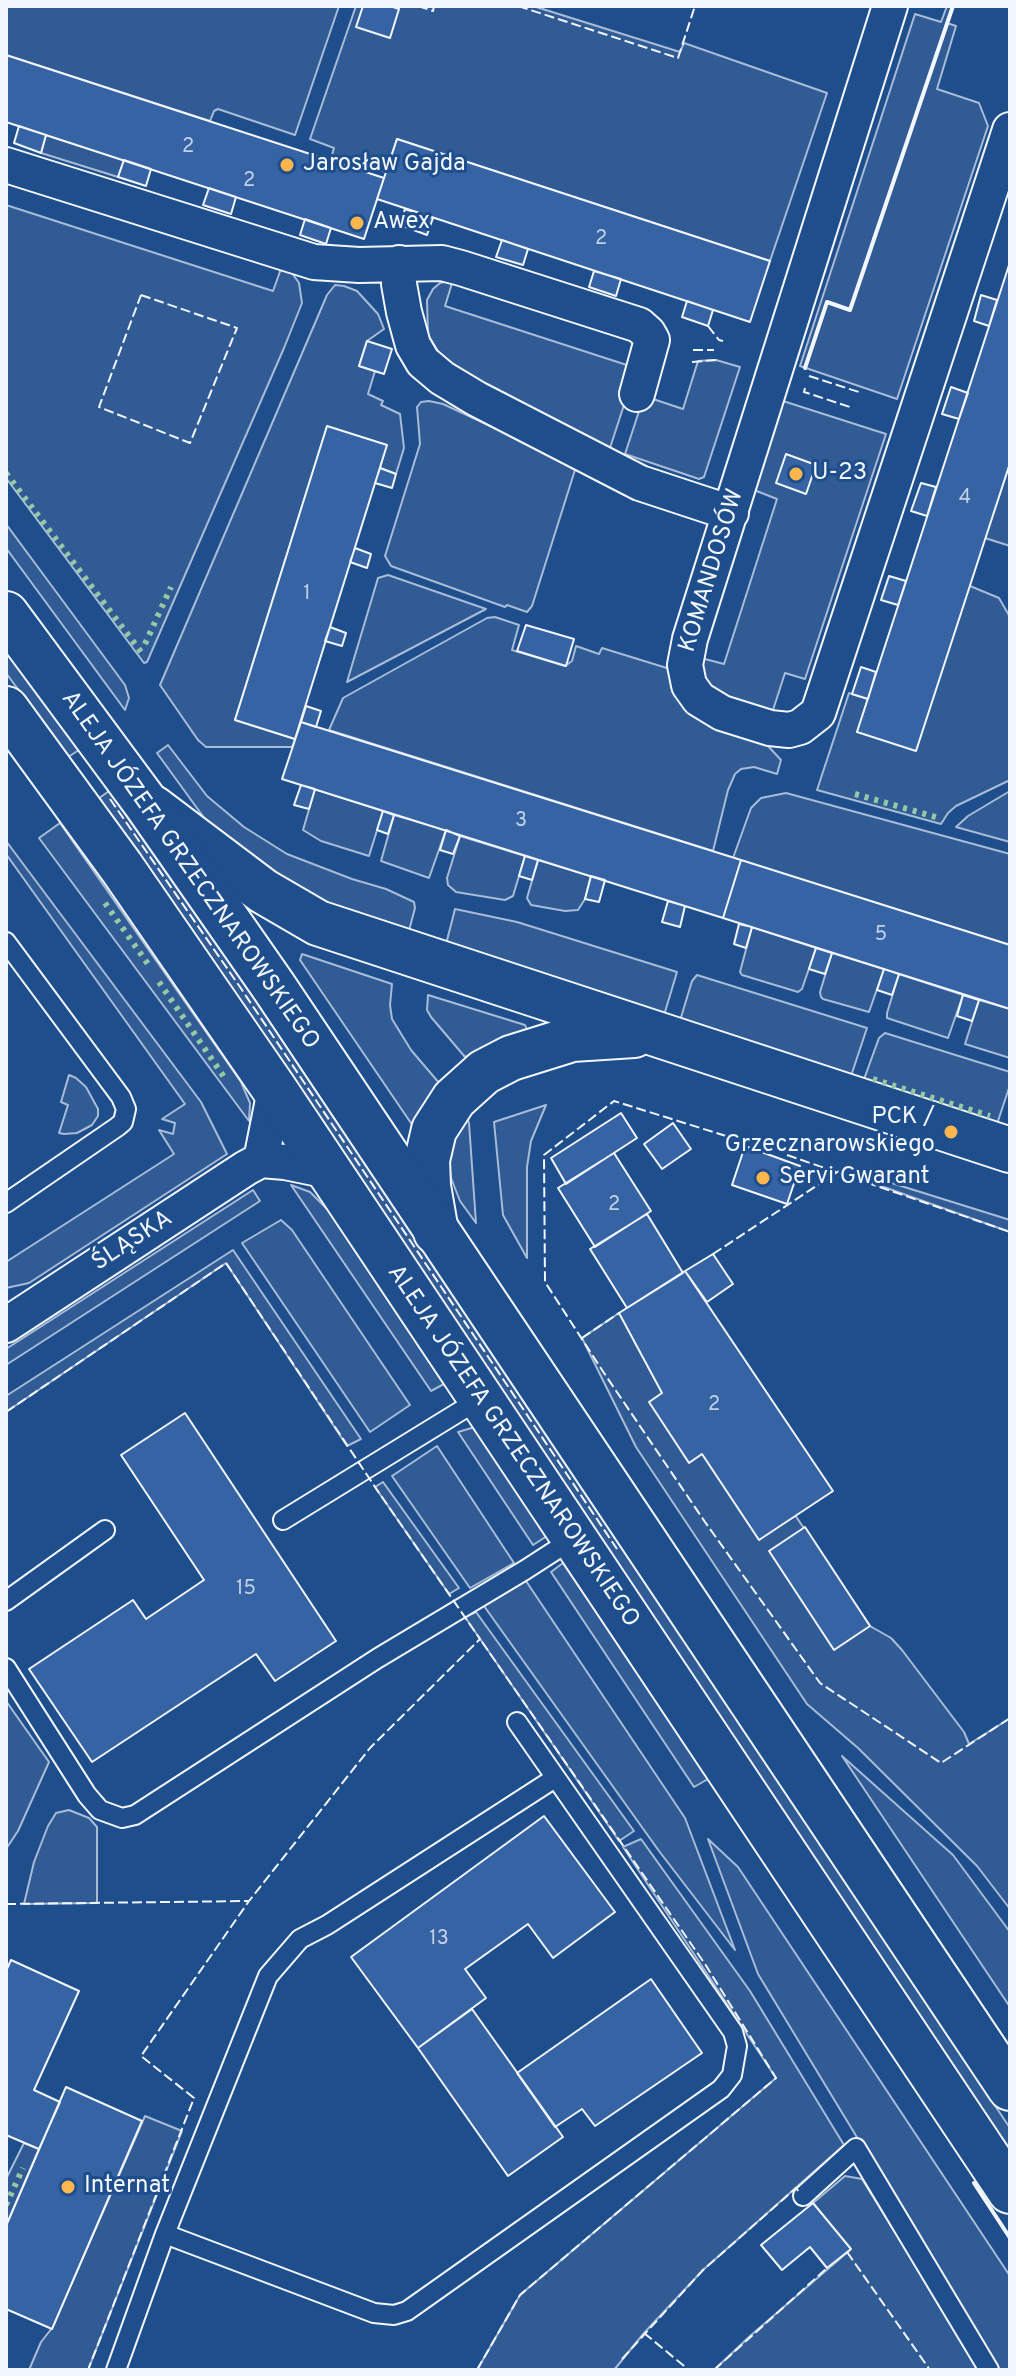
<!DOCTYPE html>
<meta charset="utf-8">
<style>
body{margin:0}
#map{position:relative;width:1016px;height:2376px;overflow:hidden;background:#1f4e8c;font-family:Overpass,sans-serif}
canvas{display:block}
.frame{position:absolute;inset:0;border:8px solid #f2f6ff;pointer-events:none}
</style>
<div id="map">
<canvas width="1016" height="2376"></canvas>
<div class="frame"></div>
</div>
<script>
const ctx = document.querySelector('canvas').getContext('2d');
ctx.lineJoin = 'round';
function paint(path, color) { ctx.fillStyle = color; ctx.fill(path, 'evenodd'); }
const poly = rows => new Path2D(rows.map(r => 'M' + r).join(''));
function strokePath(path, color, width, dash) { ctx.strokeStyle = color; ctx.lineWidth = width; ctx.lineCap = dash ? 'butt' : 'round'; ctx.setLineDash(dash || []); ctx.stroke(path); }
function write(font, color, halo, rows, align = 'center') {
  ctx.font = font + ' Overpass,sans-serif'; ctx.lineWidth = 6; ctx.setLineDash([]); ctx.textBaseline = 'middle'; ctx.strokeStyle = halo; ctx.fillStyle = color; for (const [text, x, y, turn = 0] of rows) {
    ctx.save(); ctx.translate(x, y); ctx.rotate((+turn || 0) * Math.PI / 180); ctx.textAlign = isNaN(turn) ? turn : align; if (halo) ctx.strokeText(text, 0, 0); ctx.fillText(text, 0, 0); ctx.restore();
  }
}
const green = poly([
 [6,6,339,6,295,135,218,109,214,111,210,121,6,55,6,6],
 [356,6,533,6,680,52,684,43,827,93,770,261,397,139,386,172,332,155,334,148,310,139,356,6],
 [947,6,953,6,947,23,956,26,937,89,979,103,988,126,897,399,800,366,915,14,941,22,947,6],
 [46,135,124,160,118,177,41,153,46,135],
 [6,205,273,291,282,266,292,273,299,283,302,303,284,348,147,662,144,663,6,478,6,205],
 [453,280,445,306,636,368,609,451,445,363,428,335,427,300,433,289,440,283,453,280],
 [335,285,344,286,357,291,378,314,384,329,367,341,359,366,375,371,368,394,383,401,381,405,400,414,404,448,396,474,380,468,386,445,327,427,235,720,295,739,292,747,206,747,198,740,160,685,327,295,335,285],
 [716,360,740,367,704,477,699,479,625,454,644,396,683,409,698,361,716,360],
 [429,401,443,404,538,448,575,470,532,606,527,612,507,605,505,607,391,566,385,556,420,444,417,407,421,402,429,401],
 [783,401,886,434,805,679,785,673,773,710,741,704,710,686,701,669,701,658,724,664,777,499,754,490,783,401],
 [1010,463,1010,546,985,538,1010,463],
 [6,524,125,685,129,698,125,710,6,548,6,524],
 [388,575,486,609,347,682,378,578,388,575],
 [970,586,999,598,1010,617,1010,780,956,806,948,813,941,824,817,790,849,693,868,699,857,732,970,586],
 [495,617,519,625,512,650,565,666,572,661,576,646,599,654,602,648,670,669,768,746,781,760,777,774,754,767,741,769,735,774,728,790,713,851,329,730,343,698,487,618,495,617],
 [6,651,79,750,68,757,6,673,6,651],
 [168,745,207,796,244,827,287,854,352,879,386,889,414,902,415,908,406,942,344,922,218,837,157,753,168,745],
 [315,789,383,811,369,856,321,841,303,830,315,789],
 [109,791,262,1009,1010,2128,1010,2153,98,799,109,791],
 [1010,791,1010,842,956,827,968,816,1010,791],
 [786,793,1010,854,1010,945,733,858,751,808,761,798,786,793],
 [394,815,446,830,429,878,381,861,394,815],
 [60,823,241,1082,250,1103,249,1121,39,838,60,823],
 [460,836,525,856,513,896,505,900,456,892,448,885,447,878,460,836],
 [6,841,201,1102,227,1154,29,1283,6,1288,6,1262,174,1154,159,1130,173,1134,175,1123,162,1119,185,1104,6,854,6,841],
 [538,860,591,876,585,899,578,910,565,911,531,905,527,898,538,860],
 [455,909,517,922,677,972,662,1022,444,952,455,909],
 [752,927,816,948,802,989,798,992,742,975,740,972,752,927],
 [832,953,884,969,869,1012,823,999,821,997,820,992,832,953],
 [302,954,392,984,390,1005,392,1019,411,1050,440,1084,415,1129,300,960,302,954],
 [899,974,963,995,948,1038,887,1018,887,1013,899,974],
 [697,975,867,1028,850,1079,679,1024,692,981,697,975],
 [428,995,525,1025,527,1030,465,1057,431,1017,427,1010,428,995],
 [979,1000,1010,1009,1010,1058,965,1044,979,1000],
 [885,1033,1010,1072,1010,1085,997,1124,863,1082,879,1038,885,1033],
 [69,1075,76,1078,86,1087,98,1109,98,1116,92,1125,77,1133,64,1134,59,1133,68,1105,61,1102,69,1075],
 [546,1105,531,1141,527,1167,527,1258,503,1215,494,1122,546,1105],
 [462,1108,469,1123,476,1223,460,1201,451,1178,449,1161,462,1108],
 [850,1170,1010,1220,1010,1232,839,1171,850,1170],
 [291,1185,310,1192,328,1210,444,1384,431,1391,291,1185],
 [253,1190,260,1201,6,1365,6,1349,253,1190],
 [281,1220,292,1230,410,1405,370,1432,242,1243,281,1220],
 [233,1250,361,1439,347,1446,226,1263,6,1412,6,1396,233,1250],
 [619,1313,795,1515,870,1626,891,1638,902,1650,964,1732,969,1744,1009,1719,1010,1721,1010,1909,977,1866,858,1748,807,1704,636,1447,582,1338,619,1313],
 [475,1427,547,1536,533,1545,458,1432,475,1427],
 [437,1446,514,1563,470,1588,392,1476,437,1446],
 [383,1482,459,1588,449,1594,375,1487,383,1482],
 [563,1563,708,1779,694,1787,551,1572,563,1563],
 [526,1581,685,1818,735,1950,659,1851,484,1606,526,1581],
 [476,1612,634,1831,619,1841,465,1617,476,1612],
 [6,1701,49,1762,18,1831,6,1849,6,1701],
 [842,1756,953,1855,1010,1932,1010,2007,842,1756],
 [69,1810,89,1818,97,1827,97,1903,24,1904,34,1862,48,1826,56,1813,69,1810],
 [641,1839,750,1991,844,2145,703,2270,644,2333,614,2370,477,2370,520,2295,776,2078,623,1847,641,1839],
 [708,1839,738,1867,1010,2276,1010,2370,998,2370,758,1974,708,1839],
 [145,2116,182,2131,88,2370,29,2370,41,2342,52,2328,145,2116],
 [24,2143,39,2149,6,2226,6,2179,24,2143],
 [845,2176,862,2179,981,2370,714,2370,750,2336,850,2250,813,2203,845,2176]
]);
const building = poly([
 [363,6,390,6,399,9,390,38,356,27,363,6],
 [6,55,384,178,364,239,6,122,6,55],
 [19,126,46,135,41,153,14,143,19,126],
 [397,139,770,261,750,322,377,199,397,139],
 [124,160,151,169,146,186,118,177,124,160],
 [209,188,236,197,231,214,203,205,209,188],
 [405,209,433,218,427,235,400,225,405,209],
 [305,219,331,228,326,244,300,235,305,219],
 [502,240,528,249,523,265,496,257,502,240],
 [1010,262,1010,463,916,751,857,732,1010,262],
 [594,271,621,279,616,296,589,287,594,271],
 [981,295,997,300,989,326,974,321,981,295],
 [687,301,713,310,708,326,682,317,687,301],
 [367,341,392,349,384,374,359,366,367,341],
 [951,387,968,393,959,419,942,414,951,387],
 [327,426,387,445,295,739,235,720,327,426],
 [786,454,816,465,806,494,776,483,786,454],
 [380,468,396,474,392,488,375,483,380,468],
 [921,483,936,487,927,516,911,511,921,483],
 [355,548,371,554,367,568,350,562,355,548],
 [889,576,906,581,898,605,881,600,889,576],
 [526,625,574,639,566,666,517,651,526,625],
 [330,627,346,633,342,646,325,641,330,627],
 [861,667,876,672,868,699,852,694,861,667],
 [306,706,321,711,316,727,301,722,306,706],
 [301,722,741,860,723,918,282,779,301,722],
 [301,785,315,789,309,809,294,805,301,785],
 [383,811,394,815,388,834,377,830,383,811],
 [446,830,460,836,453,854,440,850,446,830],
 [525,856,538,860,532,880,519,876,525,856],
 [741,860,1010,945,1010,1009,723,918,741,860],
 [591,876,605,880,599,902,585,899,591,876],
 [668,901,685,906,680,927,662,922,668,901],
 [739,924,752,927,746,948,734,944,739,924],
 [816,948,832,953,825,974,809,969,816,948],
 [884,969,899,974,892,995,877,990,884,969],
 [963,995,979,1000,972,1021,957,1016,963,995],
 [621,1113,637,1138,566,1184,551,1158,621,1113],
 [673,1123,691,1149,662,1169,644,1144,673,1123],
 [745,1146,800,1166,787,1204,732,1185,745,1146],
 [614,1153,651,1211,595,1247,558,1188,614,1153],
 [647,1214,683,1273,627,1308,590,1249,647,1214],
 [713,1254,733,1284,707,1302,685,1271,713,1254],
 [685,1271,833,1491,759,1540,702,1454,689,1463,649,1402,662,1393,619,1313,685,1271],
 [185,1413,336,1641,275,1681,256,1654,92,1762,29,1669,133,1600,146,1619,204,1580,121,1455,185,1413],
 [805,1527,870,1626,834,1650,769,1551,805,1527],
 [544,1816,615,1912,553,1958,528,1924,465,1969,486,1998,418,2048,351,1957,544,1816],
 [11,1960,79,1991,34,2090,60,2102,39,2149,6,2135,6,1971,11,1960],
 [651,1979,702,2053,595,2126,582,2109,555,2127,517,2073,651,1979],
 [472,2009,563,2137,508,2176,418,2048,472,2009],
 [66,2087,142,2121,52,2329,6,2309,6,2226,66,2087],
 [813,2203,851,2249,827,2268,810,2247,782,2270,761,2245,813,2203]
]);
const lane = poly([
 [6,942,121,1097,126,1109,123,1122,117,1127,6,1203],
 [283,1520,480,1399],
 [6,1601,105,1530],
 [6,1668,87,1795,100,1810,122,1818,135,1815,378,1658,525,1570,573,1539],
 [803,2196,856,2148,989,2370],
 [165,2234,374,2313,394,2315,407,2311,721,2089,732,2075,737,2046,733,2032,517,1722],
 [116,2370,165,2234,268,1976,300,1939,327,1925,555,1778]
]);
const street = poly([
 [890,6,690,639,685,665,689,685,699,699,722,713,770,728,789,730,800,727,818,713,1010,130],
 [6,165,314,262,359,265,442,263,461,268,639,325,648,333,652,340,637,394],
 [399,263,399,284,404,312,413,345,423,362,442,378,477,399,640,483,731,513],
 [261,1160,275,1090],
 [6,1325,246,1168,261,1160,285,1162,329,1171]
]);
const secondary = poly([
 [153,808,263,891,318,923,1010,1150],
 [436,1232,428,1186,427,1160,434,1130,454,1099,484,1072,511,1058,572,1039,634,1035]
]);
const primary = poly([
 [6,614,145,802,274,987,1010,2088],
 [6,709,122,868,275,1090,1010,2191]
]);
const hedge = poly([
 [6,473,141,652],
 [145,644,171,587],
 [855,794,939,818],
 [105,903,150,967],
 [159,982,224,1077],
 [873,1079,990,1116],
 [6,2205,23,2168]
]);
const fence = poly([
 [418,6,433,11,434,6],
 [518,6,678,58,695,6],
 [141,295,237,328,190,443,99,407,141,295],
 [708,326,719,340,723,341],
 [693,350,714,350],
 [692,362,716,360],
 [809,376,862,393],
 [805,388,804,392,853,408],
 [110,799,240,987,617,1549],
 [726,1136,614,1101,544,1155,545,1282,604,1373,705,1522,820,1683,941,1763,1010,1718],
 [787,1155,1010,1232],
 [713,1254,839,1171],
 [582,1338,619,1313],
 [6,1412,226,1263,375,1487,480,1639,370,1748,249,1901,141,2056,194,2098,88,2370],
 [6,1904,249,1901],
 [847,2252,930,2370],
 [644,2333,689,2370],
 [622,2359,703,2270,796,2188,800,2193],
 [477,2370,520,2295,776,2078,705,1964,480,1639],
 [714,2370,827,2268]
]);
const wall = poly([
 [805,368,827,302,850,310,953,6],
 [974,2183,1010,2238]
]);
const markers = [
 [287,165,8,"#ffb74d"],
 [357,223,8,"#ffb74d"],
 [796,474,8,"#ffb74d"],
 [951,1132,8,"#ffb74d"],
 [763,1178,8,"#ffb74d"],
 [68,2187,8,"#ffb74d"]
];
const numberNames = [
 ["2",188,148],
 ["2",249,182],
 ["2",601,240],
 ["4",965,499],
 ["1",307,595],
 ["3",521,822],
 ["5",881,936],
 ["2",614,1206],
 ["2",714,1406],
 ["15",246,1590],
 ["13",439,1940]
];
const poiNames = [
 ["Jarosław Gajda",303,165],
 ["Awex",373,223],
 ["U-23",812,474],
 ["PCK /",935,1118,"right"],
 ["Grzecznarowskiego",935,1146,"right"],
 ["Servi Gwarant",779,1178],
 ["Internat",84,2187]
];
const streetNames = [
 ["KOMANDOSÓW",713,571,-73],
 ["ALEJA JÓZEFA GRZECZNAROWSKIEGO",189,871,55],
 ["ŚLĄSKA",133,1242,-33],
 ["ALEJA JÓZEFA GRZECZNAROWSKIEGO",512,1447,56]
];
paint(green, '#305b95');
strokePath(green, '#a8bbd7', 2);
paint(building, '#3563a3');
strokePath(building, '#f2f6ff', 2);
strokePath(lane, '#f2f6ff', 22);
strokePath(street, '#f2f6ff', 38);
strokePath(secondary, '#f2f6ff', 48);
strokePath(primary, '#f2f6ff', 48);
strokePath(lane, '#1f4e8c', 18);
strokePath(street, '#1f4e8c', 34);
strokePath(secondary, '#1f4e8c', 44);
strokePath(primary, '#1f4e8c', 44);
strokePath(hedge, '#97c8a6', 6, [4, 6]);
strokePath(fence, '#f2f6ff', 2, [10, 4]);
strokePath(wall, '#f2f6ff', 4);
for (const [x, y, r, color] of markers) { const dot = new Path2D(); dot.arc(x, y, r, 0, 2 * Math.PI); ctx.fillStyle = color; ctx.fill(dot); strokePath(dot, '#1f4e8c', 3); }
write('20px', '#c3d1e8', null, numberNames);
write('24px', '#f2f6ff', '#1f4e8c', poiNames, 'left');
write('24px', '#f2f6ff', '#1f4e8c', streetNames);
</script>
